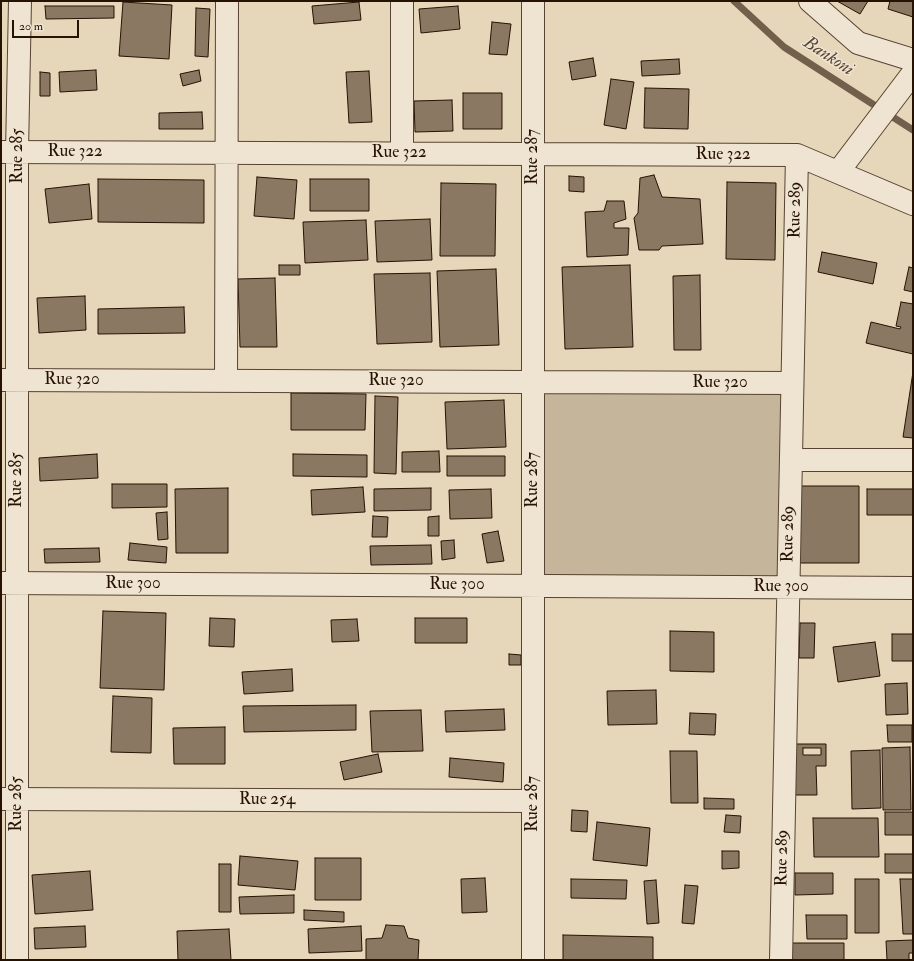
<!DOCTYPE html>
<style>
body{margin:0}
#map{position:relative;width:914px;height:961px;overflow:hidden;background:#e6d6ba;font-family:"IM FELL Double Pica",serif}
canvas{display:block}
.frame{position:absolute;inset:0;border:2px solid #261203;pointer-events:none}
.scale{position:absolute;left:12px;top:20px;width:67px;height:18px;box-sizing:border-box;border:2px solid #261203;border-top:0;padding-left:5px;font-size:12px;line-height:14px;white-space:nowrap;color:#261203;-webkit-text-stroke:3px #efe4d2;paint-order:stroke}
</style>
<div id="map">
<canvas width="914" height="961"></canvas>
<div class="frame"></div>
<div class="scale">20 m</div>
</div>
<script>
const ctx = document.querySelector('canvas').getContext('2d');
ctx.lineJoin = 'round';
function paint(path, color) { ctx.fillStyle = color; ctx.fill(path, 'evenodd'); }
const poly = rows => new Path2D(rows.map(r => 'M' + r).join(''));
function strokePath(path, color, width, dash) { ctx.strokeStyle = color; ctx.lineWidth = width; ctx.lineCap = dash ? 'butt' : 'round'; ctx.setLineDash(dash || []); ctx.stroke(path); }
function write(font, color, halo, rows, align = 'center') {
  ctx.font = font + ' "IM FELL Double Pica",serif'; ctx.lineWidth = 3; ctx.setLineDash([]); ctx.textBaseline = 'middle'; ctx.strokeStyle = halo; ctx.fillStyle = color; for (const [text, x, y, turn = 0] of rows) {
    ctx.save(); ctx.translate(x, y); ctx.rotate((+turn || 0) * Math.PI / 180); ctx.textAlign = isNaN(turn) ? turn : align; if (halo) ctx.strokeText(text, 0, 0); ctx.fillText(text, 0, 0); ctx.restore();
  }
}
const green = poly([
 [533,382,792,383,788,587,533,586]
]);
const stream = poly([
 [734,1,784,47,913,130]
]);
const building = poly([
 [837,1,868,1,860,14,837,1],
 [890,1,913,1,913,17,888,9,890,1],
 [123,2,172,5,169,59,119,56,123,2],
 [359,2,361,20,314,24,312,6,359,2],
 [45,6,114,6,114,18,46,19,45,6],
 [458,6,460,29,421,33,419,9,458,6],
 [196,8,210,9,208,57,195,56,196,8],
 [492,22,511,24,507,55,489,54,492,22],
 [593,58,596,76,572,80,569,62,593,58],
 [679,59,680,74,642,76,641,61,679,59],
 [96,70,97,90,60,92,59,72,96,70],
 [199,70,201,81,183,86,180,74,199,70],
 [369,71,372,122,349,123,346,72,369,71],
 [40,72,50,73,50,96,40,96,40,72],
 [611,79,634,82,626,129,604,125,611,79],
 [645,88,689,89,688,129,644,128,645,88],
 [463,93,502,93,502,129,463,129,463,93],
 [452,100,453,131,415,132,414,101,452,100],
 [202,112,203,129,159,129,159,113,202,112],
 [654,175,662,197,700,199,703,244,662,246,659,250,639,250,634,218,638,213,640,178,654,175],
 [569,176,584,177,584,192,569,191,569,176],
 [257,177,297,180,294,219,254,216,257,177],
 [98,179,204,180,204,223,98,222,98,179],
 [310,179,369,179,369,211,310,211,310,179],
 [727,182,776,183,775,260,726,259,727,182],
 [441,183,496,184,495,256,440,256,441,183],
 [89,184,92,219,49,223,45,189,89,184],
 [607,201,624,201,626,219,614,223,614,228,629,228,628,255,587,257,585,212,604,211,607,201],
 [430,219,432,260,377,262,375,221,430,219],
 [366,220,368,260,305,263,303,222,366,220],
 [822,252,877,263,873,284,818,272,822,252],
 [279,265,300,265,300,275,279,275,279,265],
 [630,265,633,347,565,349,562,267,630,265],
 [909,267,913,268,913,292,904,290,909,267],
 [496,269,499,345,440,347,437,271,496,269],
 [430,273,432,342,377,344,374,274,430,273],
 [700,275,701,350,674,350,673,276,700,275],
 [275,278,277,347,240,347,238,279,275,278],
 [85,296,86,330,39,333,37,298,85,296],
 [901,302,913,304,913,354,866,343,871,322,900,329,901,327,896,326,901,302],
 [184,307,185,333,98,334,98,309,184,307],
 [913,372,913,438,903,437,913,372],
 [291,393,366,394,365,430,291,430,291,393],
 [375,396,398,397,396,474,374,473,375,396],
 [504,400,506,447,447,449,445,402,504,400],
 [439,451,440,472,402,472,402,452,439,451],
 [97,454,98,478,40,481,39,458,97,454],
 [293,454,367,455,367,477,293,476,293,454],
 [447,456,505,456,505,476,447,476,447,456],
 [112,484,167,484,167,507,112,508,112,484],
 [794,486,859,486,859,563,794,563,794,486],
 [363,487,365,512,312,515,311,490,363,487],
 [228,488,228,553,176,553,175,489,228,488],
 [431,488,431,510,374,511,374,489,431,488],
 [491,489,492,518,450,519,449,490,491,489],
 [867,489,913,489,913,515,867,515,867,489],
 [167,512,168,539,158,540,156,513,167,512],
 [373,516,388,517,387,537,372,537,373,516],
 [439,516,439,536,428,536,428,517,439,516],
 [498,531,504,561,487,563,482,534,498,531],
 [454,540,455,558,442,560,441,541,454,540],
 [130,543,167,547,166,563,128,560,130,543],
 [431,545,432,564,371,565,370,546,431,545],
 [99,548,100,562,45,563,44,549,99,548],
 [103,611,166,613,164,690,100,688,103,611],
 [210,618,235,619,234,647,209,646,210,618],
 [415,618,467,618,467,643,415,643,415,618],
 [357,619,359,641,332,642,331,620,357,619],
 [800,623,815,623,814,658,799,658,800,623],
 [670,631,714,632,714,672,670,671,670,631],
 [892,634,913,634,913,661,892,661,892,634],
 [875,642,880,676,838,682,833,647,875,642],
 [509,654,521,655,521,665,509,665,509,654],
 [292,669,293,691,244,694,242,672,292,669],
 [907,683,908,714,886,715,885,684,907,683],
 [656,690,657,724,608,725,607,691,656,690],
 [113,696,152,698,151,753,111,752,113,696],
 [356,705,356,730,244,732,243,706,356,705],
 [504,709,505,730,446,732,445,711,504,709],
 [421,710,423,751,372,752,370,711,421,710],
 [690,713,716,714,715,735,689,734,690,713],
 [887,725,912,725,912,742,888,742,887,725],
 [225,727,225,764,174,764,173,728,225,727],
 [789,744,826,744,826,766,816,766,817,795,790,795,789,744],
 [803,748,821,748,821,755,803,755,803,748],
 [910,747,911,810,883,810,882,748,910,747],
 [880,750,881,808,852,809,851,751,880,750],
 [670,751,697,751,698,803,671,803,670,751],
 [378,754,382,772,344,780,340,762,378,754],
 [450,758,504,763,503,782,449,777,450,758],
 [704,798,734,799,734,809,704,809,704,798],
 [572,810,588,811,587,832,571,831,572,810],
 [885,812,913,812,913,835,885,835,885,812],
 [726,815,741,816,740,833,724,832,726,815],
 [813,818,878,818,879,857,814,857,813,818],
 [597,822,650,828,647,866,593,860,597,822],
 [722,851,739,851,739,868,722,869,722,851],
 [885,854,913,854,913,873,885,873,885,854],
 [240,856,298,861,295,890,238,885,240,856],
 [315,858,361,858,361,900,315,900,315,858],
 [219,864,231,864,231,912,219,912,219,864],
 [90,871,93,910,35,914,32,875,90,871],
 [795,873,833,873,833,894,795,895,795,873],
 [485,878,487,912,462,913,461,879,485,878],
 [571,879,627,880,626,899,571,898,571,879],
 [855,879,879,879,879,933,855,933,855,879],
 [900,879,913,879,913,934,903,934,900,879],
 [656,880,659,923,647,924,644,881,656,880],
 [685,885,698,886,694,924,682,923,685,885],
 [294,895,294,913,240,914,239,897,294,895],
 [304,910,344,912,344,922,304,920,304,910],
 [806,915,847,915,847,939,807,939,806,915],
 [386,925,404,926,408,938,419,940,418,960,366,960,366,939,382,938,386,925],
 [85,926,86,947,35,949,34,928,85,926],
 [361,926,362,951,309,953,308,929,361,926],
 [229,929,231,960,178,960,177,931,229,929],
 [563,935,653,937,653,960,563,960,563,935],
 [913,940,913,953,909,953,909,960,887,960,886,941,913,940],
 [790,943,844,943,844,960,790,960,790,943]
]);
const minor = poly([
 [810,1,858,43,913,60],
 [1,152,797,155,913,204],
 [402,153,402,1],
 [838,172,913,73],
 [1,380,792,383],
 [226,380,227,1],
 [791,460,913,460],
 [1,583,913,588],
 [1,799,533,801],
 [17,960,17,152,20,1],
 [533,960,533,1],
 [781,960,797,155]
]);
const streetNames = [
 ["Rue 322",75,152],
 ["Rue 322",399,153],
 ["Rue 322",723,155],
 ["Rue 285",18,156,-90],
 ["Rue 287",533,157,-90],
 ["Rue 289",796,210,-89],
 ["Rue 320",72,380],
 ["Rue 320",396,381],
 ["Rue 320",720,383],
 ["Rue 285",17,480,-90],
 ["Rue 287",533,480,-90],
 ["Rue 289",789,534,-89],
 ["Rue 300",133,584],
 ["Rue 300",457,585],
 ["Rue 300",781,587],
 ["Rue 254",267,800],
 ["Rue 285",17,804,-90],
 ["Rue 287",533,804,-90],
 ["Rue 289",783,858,-89]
];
const waterNames = [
 ["Bankoni",828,57,33]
];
paint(green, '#c5b59b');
strokePath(stream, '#725f4c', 7);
paint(building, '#8a7862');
strokePath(building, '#261203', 1);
strokePath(minor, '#564331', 24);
strokePath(minor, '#efe4d2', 22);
write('17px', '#261203', '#efe4d2', streetNames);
write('italic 18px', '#594633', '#efe4d2', waterNames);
</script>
